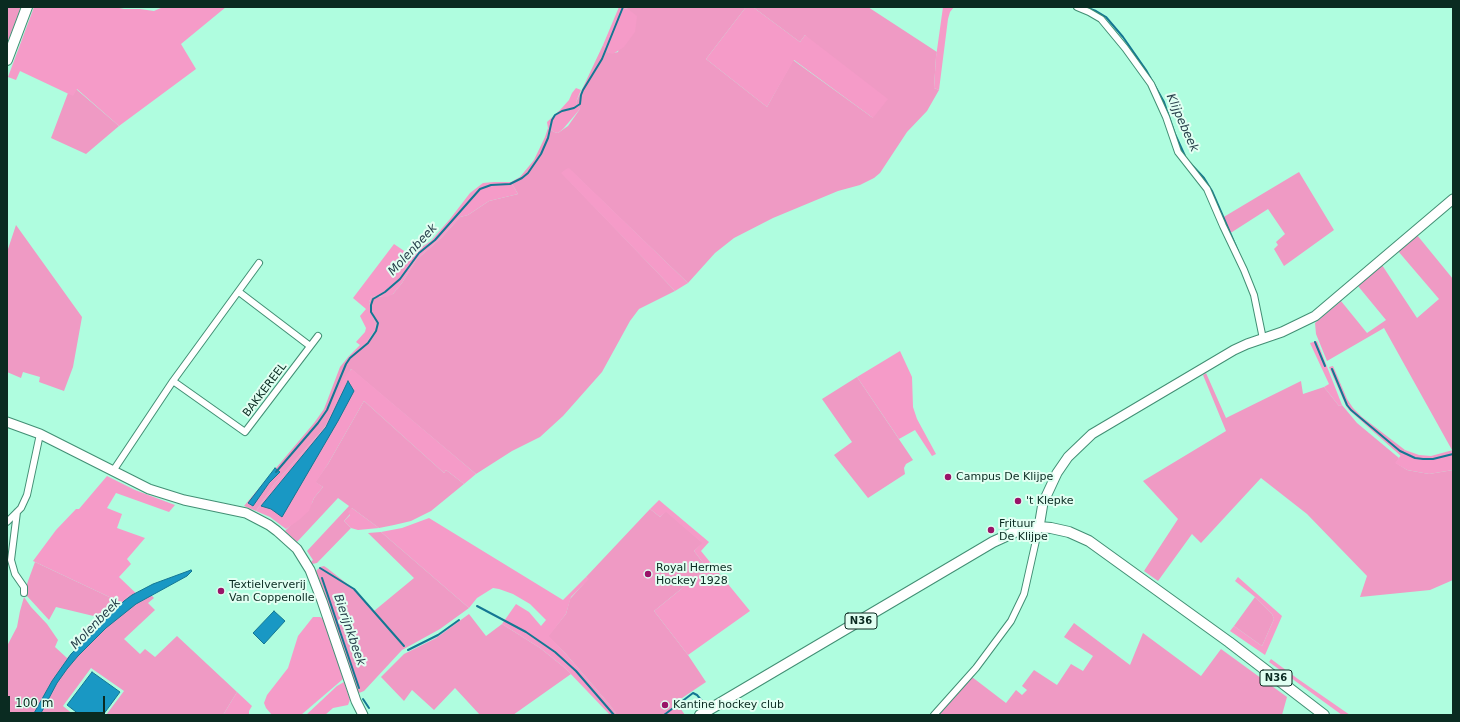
<!DOCTYPE html>
<style>
body{margin:0}
#map{position:relative;width:1460px;height:722px;overflow:hidden;background:#affddf;font-family:"DejaVu Sans",sans-serif}
canvas{display:block}
.frame{position:absolute;inset:0;border:8px solid #0a2b21;pointer-events:none}
.scale{position:absolute;left:8px;top:696px;width:97px;height:18px;box-sizing:border-box;border:2px solid #0a2b21;border-top:0;padding-left:5px;font-size:12px;line-height:14px;white-space:nowrap;color:#0a2b21;-webkit-text-stroke:3px #e1fff2;paint-order:stroke}
</style>
<div id="map">
<canvas width="1460" height="722"></canvas>
<div class="frame"></div>
<div class="scale">100 m</div>
</div>
<script>
const ctx = document.querySelector('canvas').getContext('2d');
ctx.lineJoin = 'round';
function paint(path, color) { ctx.fillStyle = color; ctx.fill(path, 'evenodd'); }
const poly = rows => new Path2D(rows.map(r => 'M' + r).join(''));
function strokePath(path, color, width, dash) { ctx.strokeStyle = color; ctx.lineWidth = width; ctx.lineCap = dash ? 'butt' : 'round'; ctx.setLineDash(dash || []); ctx.stroke(path); }
function write(font, color, halo, rows, align = 'center') {
  ctx.font = font + ' "DejaVu Sans",sans-serif'; ctx.lineWidth = 4; ctx.setLineDash([]); ctx.textBaseline = 'middle'; ctx.strokeStyle = halo; ctx.fillStyle = color; for (const [text, x, y, turn = 0] of rows) {
    ctx.save(); ctx.translate(x, y); ctx.rotate((+turn || 0) * Math.PI / 180); ctx.textAlign = isNaN(turn) ? turn : align; if (halo) ctx.strokeText(text, 0, 0); ctx.fillText(text, 0, 0); ctx.restore();
  }
}
const green = poly([
 [7,7,21,7,7,44],
 [620,7,746,7,706,59,767,107,793,60,873,118,805,35,800,42,753,7,868,7,937,52,936,57,934,88,939,90,927,111,907,132,880,173,874,178,860,185,838,191,773,218,734,238,715,253,688,283,569,169,562,173,675,291,639,309,630,321,602,372,563,416,540,437,512,451,476,474,351,369,325,427,275,483,256,511,244,506,314,423,324,409,340,367,349,356,351,358,372,336,376,329,375,323,369,302,372,296,379,297,393,294,402,283,416,260,441,238,460,217,468,215,489,201,518,194,511,182,520,177,534,160,545,137,548,128,554,132,558,133,568,126,580,109,576,102,578,98,603,45,609,53,614,53,618,52,628,9],
 [76,89,119,126,86,154,51,138,68,93,73,95],
 [1299,172,1334,230,1284,266,1274,249,1278,245,1276,242,1285,234,1268,209,1229,234,1222,218],
 [16,225,82,317,73,367,64,391,39,382,40,377,23,372,21,378,7,372,7,252],
 [1417,235,1453,279,1453,450,1452,450,1384,328,1327,361,1316,334,1315,323,1341,301,1367,333,1386,320,1358,286,1382,265,1417,318,1439,299,1398,251],
 [1333,366,1347,399,1353,408,1362,417,1405,450,1401,456,1349,410,1346,406,1329,367],
 [1206,373,1226,418,1301,381,1303,394,1324,387,1339,406,1342,405,1357,423,1399,458,1396,463,1407,470,1429,474,1453,470,1453,580,1430,590,1360,597,1367,576,1307,514,1261,478,1201,543,1192,534,1158,581,1144,571,1178,519,1143,481,1226,431,1203,375],
 [857,377,913,460,906,464,904,468,905,474,868,498,834,455,852,442,822,399],
 [364,401,444,473,446,470,464,484,431,511,411,521,394,525,379,528,352,508,350,514,344,521,351,528,317,563,312,564,311,562,313,560,307,551,349,506,338,498,297,542,285,531,312,503,314,498,323,487,315,482,328,464],
 [650,509,660,517,666,511,703,543,694,551,707,568,654,611,688,655,706,682,676,702,685,715,617,715,609,704,565,653,548,636,566,614,570,599,588,579,586,577],
 [381,532,469,608,440,629,402,650,364,691,359,693,358,692,324,591,316,571,320,567,324,566,327,568,355,590,374,611,414,578,368,533],
 [35,562,122,603,130,594,139,601,147,591,154,598,148,603,155,610,124,639,140,654,145,649,155,657,177,636,237,692,223,715,106,715,124,691,91,668,63,706,74,715,7,715,7,646,17,627,20,611,24,597,31,607,47,624,58,640,55,647,67,658,106,619,56,607,49,620,27,596,26,588,28,581],
 [1255,597,1272,614,1274,619,1262,646,1234,626],
 [469,614,486,636,502,624,540,648,565,668,571,674,513,715,480,715,455,688,434,710,412,690,404,701,381,677,404,654,436,638],
 [1074,623,1130,665,1143,633,1201,676,1221,649,1287,697,1282,715,938,715,972,677,1006,703,1016,690,1022,695,1027,690,1022,686,1034,670,1057,685,1071,664,1083,671,1093,656,1064,637]
]);
const forest = poly([
 [34,7,114,7,124,9,140,9,154,11,163,7,226,7,181,44,196,69,119,126,77,89,73,96,20,71,16,80,8,77],
 [619,7,628,9,637,16,635,32,624,47,613,54,609,53,603,45],
 [746,7,753,7,800,42,805,35,888,99,873,118,794,60,767,107,706,59],
 [943,7,954,7,950,12,948,19,939,90,934,88,936,57],
 [576,88,581,90,576,102,580,109,563,129,558,133,554,132,548,128,547,122,560,110,569,100,572,93],
 [569,168,688,283,675,291,561,173,566,169],
 [494,182,511,182,518,194,489,201,468,215,460,217,441,238,416,260,402,283,393,294,387,297,372,296,369,302,375,323,376,329,365,345,351,358,349,356,360,345,356,342,365,332,366,328,360,316,366,309,353,298,394,244,413,257,419,249,431,241,450,219,470,193,483,183],
 [1317,341,1342,405,1339,406,1324,387,1329,384,1310,343],
 [900,351,912,377,913,407,917,419,936,454,932,456,915,430,899,439,857,377],
 [352,369,476,474,464,484,446,470,444,473,364,401,328,464,316,482,323,487,314,498,309,511,299,520,286,529,270,517,256,511,275,483,325,427,343,380,348,372],
 [1405,450,1419,455,1431,456,1453,450,1453,470,1429,474,1407,470,1395,463],
 [107,476,135,490,175,505,169,512,116,493,107,508,122,514,117,528,145,538,127,559,131,564,119,577,142,599,139,601,130,594,122,603,33,561,56,530,76,509,79,509],
 [659,500,709,542,701,551,750,611,688,655,654,611,707,568,694,551,702,543,666,512,660,517,650,509],
 [352,508,379,528,358,530,351,528,344,521,350,515,348,512],
 [429,518,563,600,586,577,589,579,571,597,566,614,549,636,565,653,609,704,617,715,610,715,565,668,540,648,502,624,516,604,529,612,541,626,546,620,530,604,513,594,499,589,493,588,477,598,469,608,381,532,402,528],
 [1238,577,1282,616,1265,655,1230,631,1234,626,1262,646,1274,619,1272,614,1255,597,1235,581],
 [313,617,320,617,324,619,343,679,301,715,272,715,266,708,264,703,267,695,288,668,298,636],
 [1271,659,1298,679,1350,715,1342,715,1269,662],
 [344,682,350,700,348,705,333,708,325,715,306,715,337,686],
 [237,692,252,706,249,711,249,715,223,715]
]);
const water = poly([
 [348,381,354,391,338,421,282,517,271,509,261,506,326,427,348,381],
 [275,468,280,472,269,483,253,506,248,503,275,468],
 [191,570,192,571,187,576,136,604,106,628,78,656,67,669,57,683,40,715,33,715,52,681,71,654,124,601,132,595,153,584,191,570],
 [274,611,285,621,264,644,253,633,274,611],
 [92,672,120,692,103,715,80,715,67,705,92,672]
]);
const stream = poly([
 [1085,7,1096,11,1106,17,1123,37,1146,70,1164,102,1175,134,1185,156],
 [1190,163,1204,178,1212,191,1238,251],
 [1315,342,1325,366],
 [1332,369,1347,405,1351,410,1400,451,1415,458,1423,459,1433,459,1453,454],
 [276,472,318,423,327,410,346,364,350,358,368,343,376,331,378,323,371,312,371,305,373,299,385,292,400,279,419,253,435,240,480,189,491,185,510,184,522,178,528,173,541,154,548,138,552,120,555,115,562,111,574,108,580,104,581,95,583,90,602,59,623,7],
 [320,568,354,589,404,646],
 [322,578,359,688],
 [477,606,526,632,555,652,576,671,614,715],
 [408,650,438,635,459,620],
 [363,699,369,708],
 [664,715,693,693,697,695,702,701]
]);
const street = poly([
 [1077,7,1089,12,1101,19,1125,48,1151,84,1166,117,1178,152,1207,189,1223,226,1244,270,1254,295,1263,339],
 [239,292,310,346],
 [173,381,245,432,318,336],
 [113,471,173,381,259,263],
 [17,512,11,560,15,574,24,587,24,593],
 [7,522,21,508,27,495,40,434],
 [934,715,976,668,1011,621,1024,594,1039,527]
]);
const secondary = poly([
 [7,422,40,434,149,489,184,500,246,513,269,525,277,531,297,549,310,570,322,601,356,701,363,715],
 [1039,527,1043,503,1057,473,1068,457,1092,434,1234,350,1247,344,1282,332,1315,316,1453,199]
]);
const primary = poly([
 [7,60,27,7],
 [700,715,993,542,1017,531,1039,527,1051,528,1069,532,1089,541,1229,642,1324,715]
]);
const markers = [
 [948,477,4,"#991468"],
 [1018,501,4,"#991468"],
 [991,530,4,"#991468"],
 [648,574,4,"#991468"],
 [221,591,4,"#991468"],
 [665,705,4,"#991468"]
];
const shields = [
 [861,621,32],
 [1276,678,32]
];
const shieldNames = [
 ["N36",861,621],
 ["N36",1276,678]
];
const streetNames = [
 ["BAKKEREEL",265,390,-53]
];
const poiNames = [
 ["Campus De Klijpe",956,477],
 ["'t Klepke",1026,501],
 ["Frituur",999,524],
 ["De Klijpe",999,537],
 ["Royal Hermes",656,568],
 ["Hockey 1928",656,581],
 ["Textielververij",229,585],
 ["Van Coppenolle",229,598],
 ["Kantine hockey club",673,705]
];
const waterNames = [
 ["Klijpebeek",1182,123,66],
 ["Molenbeek",413,250,-47],
 ["Molenbeek",96,624,-46],
 ["Bierijnkbeek",349,630,71]
];
paint(green, '#ef9ac4');
paint(forest, '#f59bc8');
paint(water, '#1998c4');
strokePath(water, '#147793', 1);
strokePath(stream, '#147793', 2);
strokePath(street, '#428f74', 8);
strokePath(secondary, '#428f74', 11);
strokePath(primary, '#428f74', 12);
strokePath(street, '#fff', 6);
strokePath(secondary, '#fff', 9);
strokePath(primary, '#fff', 10);
for (const [x, y, r, color] of markers) { const dot = new Path2D(); dot.arc(x, y, r, 0, 2 * Math.PI); ctx.fillStyle = color; ctx.fill(dot); strokePath(dot, '#e1fff2', 1.5); }
for (const [x, y, w] of shields) { const box = new Path2D(); box.roundRect(x - w / 2, y - 8, w, 16, 3); ctx.fillStyle = '#e1fff2'; ctx.fill(box); strokePath(box, '#0a2b21', 1); }
write('bold 10px', '#0a2b21', null, shieldNames);
write('11px', '#0a2b21', '#e1fff2', streetNames);
write('11px', '#0a2b21', '#e1fff2', poiNames, 'left');
write('italic 12px', '#273f4a', '#e1fff2', waterNames);
</script>
